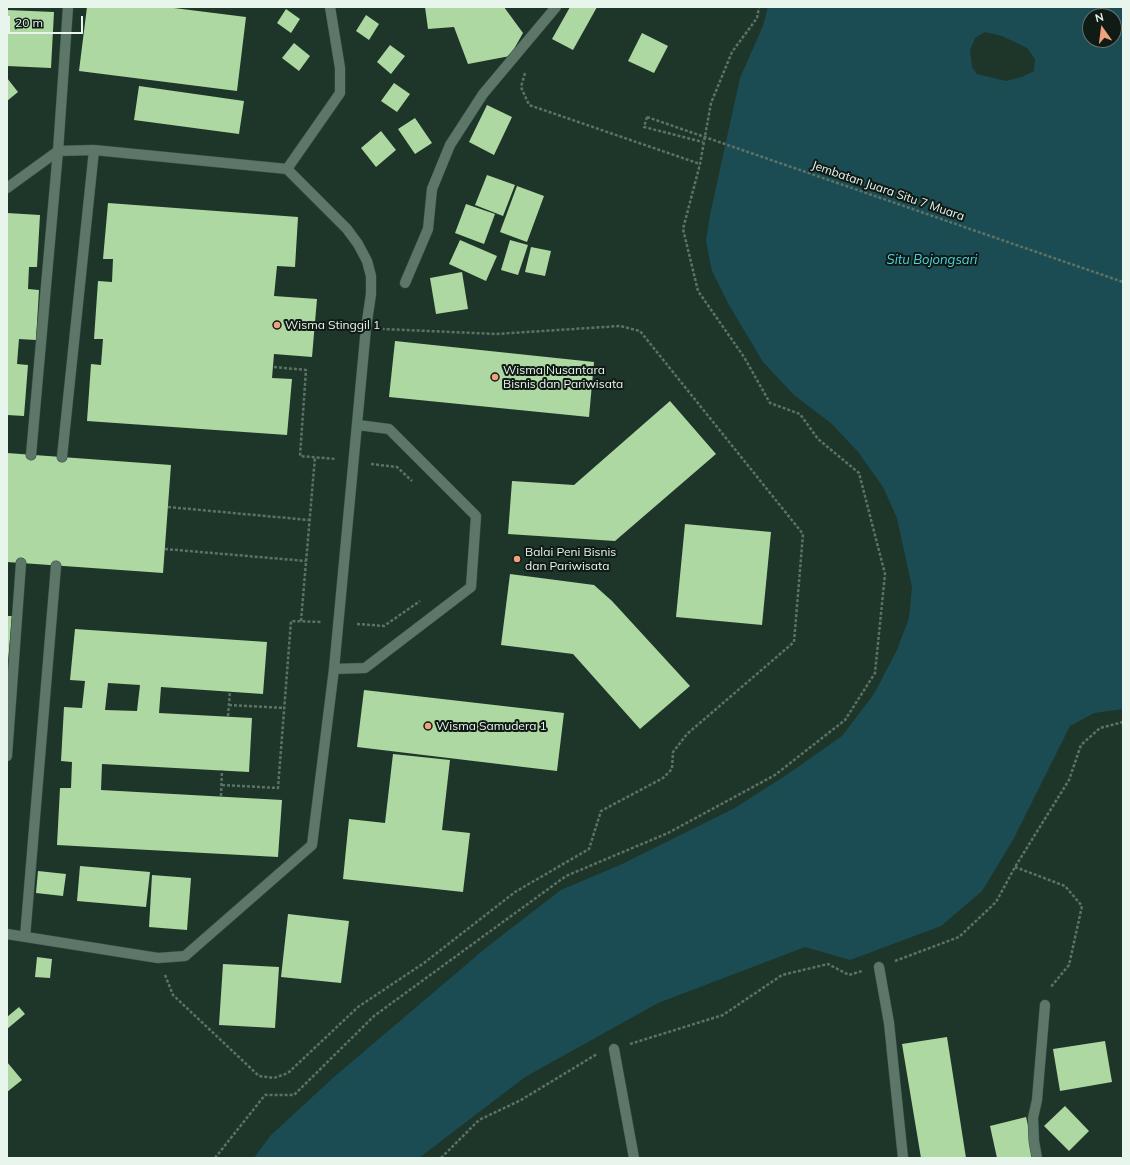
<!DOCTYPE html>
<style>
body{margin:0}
#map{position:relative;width:1130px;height:1165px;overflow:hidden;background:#1e362a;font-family:Mulish,sans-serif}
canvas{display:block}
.frame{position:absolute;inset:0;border:8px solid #e7f5ed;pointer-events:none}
.north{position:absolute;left:1082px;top:8px;width:40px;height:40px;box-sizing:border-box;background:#101b15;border:1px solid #66726b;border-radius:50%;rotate:346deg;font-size:11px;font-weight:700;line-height:16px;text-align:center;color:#e7f5ed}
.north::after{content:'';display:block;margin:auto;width:14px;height:18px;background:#f1a17b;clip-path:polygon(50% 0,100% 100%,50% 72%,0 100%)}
.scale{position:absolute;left:8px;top:16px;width:75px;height:18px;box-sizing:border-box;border:2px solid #e7f5ed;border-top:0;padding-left:5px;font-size:12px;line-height:14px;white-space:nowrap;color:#e7f5ed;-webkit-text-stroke:3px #101b15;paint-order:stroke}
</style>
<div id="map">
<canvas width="1130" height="1165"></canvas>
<div class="frame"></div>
<div class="north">N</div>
<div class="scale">20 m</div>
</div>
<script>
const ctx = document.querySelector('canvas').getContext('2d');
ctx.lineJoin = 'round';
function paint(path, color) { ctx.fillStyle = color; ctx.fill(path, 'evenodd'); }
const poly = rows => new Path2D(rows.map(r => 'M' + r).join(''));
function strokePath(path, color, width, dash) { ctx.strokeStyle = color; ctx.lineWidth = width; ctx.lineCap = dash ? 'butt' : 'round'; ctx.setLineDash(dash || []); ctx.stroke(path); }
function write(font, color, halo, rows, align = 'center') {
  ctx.font = font + ' Mulish,sans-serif'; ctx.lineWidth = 4; ctx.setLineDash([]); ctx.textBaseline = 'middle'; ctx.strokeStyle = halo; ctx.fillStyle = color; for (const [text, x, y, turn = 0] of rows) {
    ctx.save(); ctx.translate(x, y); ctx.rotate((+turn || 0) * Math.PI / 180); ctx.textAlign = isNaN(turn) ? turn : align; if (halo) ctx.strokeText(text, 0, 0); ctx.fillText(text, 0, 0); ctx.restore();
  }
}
const water = poly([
 [768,7,1123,7,1123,709,1094,713,1070,726,1013,840,982,891,941,926,850,960,805,947,658,1003,525,1077,419,1158,254,1158,270,1136,334,1077,487,947,561,890,620,865,735,808,788,774,842,736,874,694,897,650,909,618,912,587,897,518,883,487,859,453,832,424,794,395,763,362,729,305,712,271,706,241,710,215,740,78,763,26],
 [1090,16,1114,16,1114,40,1090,40],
 [985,32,1002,36,1027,48,1035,59,1034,71,1022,77,1006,81,977,74,972,67,970,50,975,38]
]);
const building = poly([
 [87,7,166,7,246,17,237,91,79,71],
 [425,7,504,7,523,33,510,56,468,64,454,27,428,29],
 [570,7,597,7,573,50,552,39],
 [286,9,300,19,291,33,277,23],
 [7,10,54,12,51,68,7,66],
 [366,15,379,24,369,40,356,31],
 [642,33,668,46,654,73,628,61],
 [294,43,310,56,299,71,282,58],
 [390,45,405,56,391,74,377,62],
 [7,78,18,92,7,101],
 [394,83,410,94,397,112,381,101],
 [139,86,244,101,239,134,134,120],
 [487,105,512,117,494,155,469,142],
 [415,118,432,143,415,154,398,129],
 [381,131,396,150,376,167,361,148],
 [487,175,515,185,503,216,475,205],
 [517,186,544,196,527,242,500,232],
 [108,203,298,217,295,267,277,266,274,296,317,299,312,357,274,354,272,378,292,379,287,435,87,421,91,364,101,365,103,339,94,339,98,281,112,282,113,259,103,259],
 [466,204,495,214,484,244,455,233],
 [7,213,40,215,37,267,29,267,28,289,39,290,36,340,19,339,17,364,28,365,24,416,7,415],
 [460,240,497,256,486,281,449,264],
 [510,240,528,245,518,275,501,270],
 [531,247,551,251,545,276,525,272],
 [462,272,468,309,436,314,430,278],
 [395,341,594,362,589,417,389,397],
 [670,401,716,454,615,541,508,534,512,481,574,485],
 [7,453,171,465,163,573,7,562],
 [685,524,771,532,762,625,676,617],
 [510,574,594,585,612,601,690,686,640,729,573,654,501,645],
 [7,616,12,616,8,662,7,662],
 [75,629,267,642,263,694,161,687,159,713,252,718,249,772,102,764,101,790,282,800,278,857,57,845,60,788,71,788,72,762,61,761,64,707,82,708,85,681,70,680],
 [108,683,140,685,137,711,105,710],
 [364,690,564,713,557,771,357,747],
 [393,754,450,760,442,830,470,833,463,892,343,879,349,819,385,823],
 [80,866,150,872,146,907,77,901],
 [38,871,66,874,63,896,36,893],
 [152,875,191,878,187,930,149,927],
 [288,914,349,921,341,983,281,977],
 [37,957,52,959,50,978,35,977],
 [223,964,279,967,275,1028,219,1025],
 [19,1007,25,1014,7,1029,7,1017],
 [947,1037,966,1158,921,1158,902,1044],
 [1105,1041,1112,1082,1060,1091,1053,1049],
 [7,1062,22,1080,7,1092],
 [1065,1106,1089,1131,1069,1151,1044,1126],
 [1026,1117,1036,1158,997,1158,990,1126]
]);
const path = poly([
 [525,73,521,87,529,105,700,164],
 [647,117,644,127,703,142],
 [274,367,306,370,300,456,336,459],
 [371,464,397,467,412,481],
 [168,507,309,520],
 [165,549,306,561],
 [301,621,315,457],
 [357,624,384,626,420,601],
 [229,705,285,708],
 [228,716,230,691],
 [222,785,278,788,291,621,322,622],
 [221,796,222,770],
 [1015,867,1065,886,1082,906,1069,965,1050,988],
 [895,961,959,937,996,902,1015,867,1069,780,1081,745,1100,728,1123,722],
 [165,975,173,995,259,1076,274,1078,288,1073,358,1007,424,963,515,892,589,849,601,811,663,778,672,769,673,752,687,734,794,642,803,534,640,331,620,326,496,334,383,329],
 [630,1044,723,1015,782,975,828,964,849,975,862,971],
 [215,1158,265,1095,294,1095,374,1016,566,876,668,833,775,775,845,720,875,673,885,574,859,473,818,439,800,414,770,403,744,357,698,291,683,229,700,164,711,103,732,52,757,18,759,7],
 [441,1158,479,1120,521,1100,597,1054]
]);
const service = poly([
 [287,169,340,93,340,68,330,7],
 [7,188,58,151,94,150,287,169,347,229,358,244,367,261,371,276,371,294,366,328,334,669,312,845,185,956,158,958,7,934],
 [31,455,58,151,68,7],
 [62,457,94,150],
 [334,669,365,668,471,587,476,516,389,429,358,425],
 [7,756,21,563],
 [25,937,56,566]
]);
const minor = poly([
 [405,283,428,229,432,189,450,145,483,94,556,7],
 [879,967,889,1023,903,1158],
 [614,1049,634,1158],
 [1037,1158,1034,1141,1033,1118,1037,1100,1045,1005]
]);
const pathBridge = poly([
 [647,117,1123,282]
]);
const markers = [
 [277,325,4,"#f1a17b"],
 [495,377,4,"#f1a17b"],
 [517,559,4,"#f1a17b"],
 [428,726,4,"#f1a17b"]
];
const streetNames = [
 ["Jembatan Juara Situ 7 Muara",888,191,19]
];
const poiNames = [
 ["Wisma Stinggil 1",285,325],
 ["Wisma Nusantara",503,370],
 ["Bisnis dan Pariwisata",503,384],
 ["Balai Peni Bisnis",525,552],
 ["dan Pariwisata",525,566],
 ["Wisma Samudera 1",436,726]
];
const waterNames = [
 ["Situ Bojongsari",932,260]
];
paint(water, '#1c4c53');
paint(building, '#aed8a1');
strokePath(service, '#3b5147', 11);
strokePath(minor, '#3b5147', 11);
strokePath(path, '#5d7267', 2.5, [3, 2]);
strokePath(service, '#5c7668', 10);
strokePath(minor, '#5c7668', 10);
strokePath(pathBridge, '#5d7267', 2.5, [3, 2]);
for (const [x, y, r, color] of markers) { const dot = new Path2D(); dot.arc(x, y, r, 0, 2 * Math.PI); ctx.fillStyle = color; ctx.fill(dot); strokePath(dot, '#101b15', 1.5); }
write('12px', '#e7f5ed', '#101b15', streetNames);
write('12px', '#e7f5ed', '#101b15', poiNames, 'left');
write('italic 13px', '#4dd4e5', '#101b15', waterNames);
</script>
